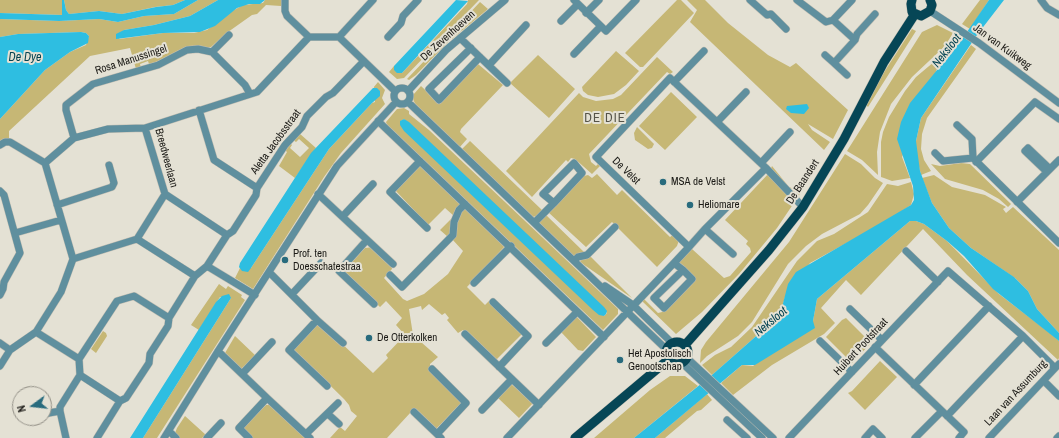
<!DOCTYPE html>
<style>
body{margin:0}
#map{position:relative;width:1059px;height:438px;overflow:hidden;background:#e4e1d4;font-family:"Archivo Narrow",sans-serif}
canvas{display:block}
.north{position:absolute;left:12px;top:386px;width:40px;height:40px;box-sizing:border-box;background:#e4e1d4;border:1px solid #949188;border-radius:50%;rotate:255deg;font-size:11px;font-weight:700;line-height:16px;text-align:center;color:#1b1a16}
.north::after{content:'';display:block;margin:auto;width:14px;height:18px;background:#286b7d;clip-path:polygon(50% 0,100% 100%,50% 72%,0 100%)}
</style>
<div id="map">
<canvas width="1059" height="438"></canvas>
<div class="north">N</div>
</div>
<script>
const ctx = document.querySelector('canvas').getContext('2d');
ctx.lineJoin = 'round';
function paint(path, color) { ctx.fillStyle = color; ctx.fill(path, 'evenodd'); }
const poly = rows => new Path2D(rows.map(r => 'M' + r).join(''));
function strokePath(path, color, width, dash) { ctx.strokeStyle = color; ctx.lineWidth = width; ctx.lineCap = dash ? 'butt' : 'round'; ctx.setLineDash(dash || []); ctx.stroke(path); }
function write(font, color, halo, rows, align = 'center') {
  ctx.font = font + ' "Archivo Narrow",sans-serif'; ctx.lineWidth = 4; ctx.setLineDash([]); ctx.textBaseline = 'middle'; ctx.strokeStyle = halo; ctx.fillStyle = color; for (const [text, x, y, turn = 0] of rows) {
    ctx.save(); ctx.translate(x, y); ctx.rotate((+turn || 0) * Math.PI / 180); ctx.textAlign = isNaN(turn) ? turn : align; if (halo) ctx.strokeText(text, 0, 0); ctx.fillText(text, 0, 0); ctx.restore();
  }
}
const green = poly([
 [0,0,62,0,63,15,0,13],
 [64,0,185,0,173,5,155,7,122,14,99,11,69,14,66,10],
 [198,0,218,0,190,16,154,25,124,30,119,39,163,33,194,33,207,30,229,13,243,5,263,3,265,0,281,0,281,6,266,5,257,14,252,15,228,32,211,47,183,49,156,62,149,64,148,61,140,64,141,68,136,69,130,48,90,56,9,131,9,138,0,142,0,119,45,70,70,52,86,45,89,36,86,33,81,32,18,34,0,37,0,19,59,21,99,19,118,22,144,16,174,14],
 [468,0,479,0,404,78,397,79,389,72,394,66,394,68,402,73,467,4],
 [677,0,681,0,694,13,643,67,640,67,625,53],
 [687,0,705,0,728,23,768,55,790,67,796,63,848,110,833,139,808,124,812,130,830,142,824,150,690,22,697,10],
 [980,0,989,0,970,29,962,24],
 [480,2,488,9,452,39,449,35],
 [937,25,953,33,945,46,912,77,891,104,880,132,877,152,878,175,862,160,847,151,922,32],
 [912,29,916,31,868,107,866,105,877,83],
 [448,36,451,39,416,75,409,80,407,79],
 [956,36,961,39,937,69,902,157,910,178,892,181,884,178,881,177,881,142,883,132,889,117,905,91,916,77,941,56],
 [971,45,976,49,927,118,922,134,921,149,924,160,931,171,921,175,916,154,916,141,921,118],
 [616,51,639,71,626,85,614,94,598,97,588,95,583,91,582,87],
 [538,55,575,89,549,118,510,83],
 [657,57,673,72,670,74,667,72,589,154,591,162,596,166,598,164,600,166,592,174,575,159,571,158,568,162,566,160,532,197,506,171,579,93,583,97,596,101,613,99,621,95],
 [478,64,503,85,461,129,460,132,467,139,459,148,417,108,413,99,413,95,421,86,438,102],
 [378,82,385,90,382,98,385,104,341,153,324,177,253,289,235,278,240,268,251,268,329,149,372,103,375,102,374,87,373,88],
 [671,92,697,117,665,150,639,126],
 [404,108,409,111,409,114,429,130,618,309,618,314,603,330,387,125,386,122,397,109],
 [404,119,607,313,604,316,401,121],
 [637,127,654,144,652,148,648,149,635,140,634,133],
 [299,133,316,148,295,178,279,166,287,152,284,149,290,143,292,145,290,148,300,157,309,148,299,139,296,142,293,140],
 [470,141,542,210,536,216,533,217,461,150],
 [845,154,861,164,875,178,883,183,868,205,860,214,822,234,806,246,788,264,752,322,738,336,707,356,700,363,701,350,706,342,789,242],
 [961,163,970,164,1011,204,1008,207,999,199,983,190,945,179,931,164,940,166],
 [420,165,459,201,460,205,448,237,440,230,454,216,445,208,428,225,395,190],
 [772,166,789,187,794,189,804,188,777,228,739,274,702,312,676,334,642,301,644,299,658,313,666,311,677,299,692,274,679,262,692,249,724,278,730,276,751,252,750,248,746,244,748,241,725,220,769,173],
 [597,174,617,195,622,190,670,237,673,235,679,240,677,246,657,267,612,222,586,247,548,212,584,176,588,175,592,178],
 [934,175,952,187,985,195,1006,207,1003,209,1006,213,1013,207,1059,250,1059,333,1037,309,1028,291,1015,278,971,248,949,228,932,203,922,178],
 [911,182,914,194,911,205,887,221,810,263,785,297,781,311,771,323,712,375,702,365,715,355,731,347,752,327,797,261,817,241,834,234,868,212,887,184,898,186],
 [468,209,506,245,467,287,485,305,489,301,523,333,496,360,463,330,458,333,447,320,449,318,445,313,442,315,429,304,422,310,421,306,409,309,413,335,438,357,430,364,430,369,462,402,436,429,411,412,387,438,330,438,340,427,345,431,357,416,351,411,349,405,344,399,293,349,319,322,373,373,388,358,386,355,405,335,396,325,402,318,386,301,380,307,343,271,365,248,373,247,391,265,392,269,384,278,403,299,407,301,424,294,448,274,463,251,452,239,459,217,463,210],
 [545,214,585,253,574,257,540,224,540,221],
 [910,221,916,221,924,224,947,241,999,294,1051,334,1059,341,1059,358,1058,360,967,275,923,229,861,295,846,280,821,308,835,323,824,334,772,365,733,395,721,383,742,365,753,366,813,321,817,299],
 [590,256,632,298,580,262,582,258],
 [219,284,226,289,228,286,242,295,241,297,245,300,157,438,143,438,231,298,220,297,199,330,191,325],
 [575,315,596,337,583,351,578,350,561,332],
 [846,318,871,343,852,363,826,337,842,320],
 [103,331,106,333,107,336,96,353,91,349],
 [235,336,256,356,241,369,225,353],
 [880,361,897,377,865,410,848,393,852,391],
 [670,376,685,376,698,386,634,438,594,438,650,390],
 [511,384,533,403,519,418,498,398],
 [707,394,712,400,701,410,697,411,665,438,655,438],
 [266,405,271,405,305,438,252,438,243,428],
 [185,416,206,435,202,438,179,438,177,436,175,433,177,428]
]);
const water = poly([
 [62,0,64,0,66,10,69,14,99,11,122,14,156,7,173,5,185,0,198,0,174,14,144,16,118,22,99,19,59,21,0,19,0,13,62,15],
 [218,0,265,0,260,4,249,4,237,8,215,26,200,32,163,33,116,39,116,34,124,30,154,25,190,16],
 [456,0,468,1,402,73,397,73,394,70,394,66],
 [989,0,1004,0,977,35,921,118,916,141,920,171,932,203,949,228,971,248,1014,277,1028,291,1037,309,1059,333,1059,341,993,289,964,256,947,241,924,224,916,221,910,221,817,299,813,321,815,328,755,365,742,365,655,438,634,438,712,375,771,323,781,311,788,284,796,272,911,205,914,200,913,186,897,139,901,122,910,103,960,42],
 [81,32,86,33,89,36,88,43,70,52,45,70,0,119,0,37,18,34],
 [373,88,377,88,380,91,380,96,372,103,329,149,251,268,248,272,242,271,239,267,240,263,311,153],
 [807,104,809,108,804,114,791,113,786,109,787,106],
 [404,119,409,122,604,307,607,311,606,314,604,316,599,315,593,310,404,131,400,125,400,121],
 [229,294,231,298,143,438,130,438,216,302,222,296]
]);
const minor = poly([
 [285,0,285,11,287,16,309,37],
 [574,0,606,31,636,0],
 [750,0,767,15,771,14,786,29],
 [797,0,826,22,833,20,852,0],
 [1041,0,1047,8,1059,15],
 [930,11,979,43,1059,103],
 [586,13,599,0],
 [833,20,855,40],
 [561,21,578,4],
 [339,37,373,0],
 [388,37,401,23,403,16,418,0],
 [460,38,507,83],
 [471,48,429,89,439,100,480,57],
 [212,52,245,85,250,94],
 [574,54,600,27],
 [825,55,834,63,855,40,857,34,875,14],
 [834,63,847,75],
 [489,65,526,25],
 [674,82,704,51],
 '394 96a8 8 0 1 1 16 0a8 8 0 1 1-16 0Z',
 [408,91,446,50,505,0],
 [408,102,667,350],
 [199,110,214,160,257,188],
 [378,121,604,337],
 [717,122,746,92],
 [74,138,108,129,145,128],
 [0,145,5,142,10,142,45,163,74,138,66,110,66,105,93,84,158,65,187,50,198,49,212,52,229,35],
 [935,153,943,161,973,158,972,139,957,125],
 [973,158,1059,243],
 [420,161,390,192,427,228],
 [976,162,1035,102,1059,119],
 [45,163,73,259],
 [761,163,790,132],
 [766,168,803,207],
 [1047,172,1025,151,1028,148,1050,169],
 [0,191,4,195,20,253,4,282,3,289,0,295],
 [165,194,227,235],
 [318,194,393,264],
 [1017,202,1059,160],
 [57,205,112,187,114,183,109,165],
 [343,216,373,184],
 [535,222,554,203,582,173,574,163,543,194,554,203],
 [705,229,733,254],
 [15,233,61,220],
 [137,239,195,276],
 [366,241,339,271,374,304],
 [906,251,938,282],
 [574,261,578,257,587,255,615,227],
 [674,263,683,270,692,279,664,308,654,298,683,270],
 [207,266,255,295],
 [269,272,317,320,289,350,327,386],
 [390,275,402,287,453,235,454,222,459,210,465,204],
 [474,283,511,246],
 [605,286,633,305,672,343],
 [292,294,321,263],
 [493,302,528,336,499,367],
 [850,309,882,340],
 [317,320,343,343],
 [36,332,79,359],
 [465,334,539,405],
 [820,341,852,372],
 [0,343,10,350],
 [546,343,577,312],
 [875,347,964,432,959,438],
 [218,351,267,398,239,428,249,438],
 [687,358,773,438],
 [682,363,762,438],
 [0,366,10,350,36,332,61,292,73,259,137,239,165,194,145,128,257,92,309,37,339,37,395,91],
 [432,369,466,403,437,434,441,438],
 [242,374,272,342],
 [80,375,120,401],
 [1044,381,1059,396],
 [914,385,989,306],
 [267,398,310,438],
 [44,405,47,407,49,413,45,414],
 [482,410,512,379],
 [60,411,66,438],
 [414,412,437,434],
 [49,413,60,411,60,407,80,375,79,359,117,301,134,296,169,318],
 [328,414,339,424],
 [947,416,1023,336],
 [23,418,28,418],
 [727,420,747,438],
 [169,431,176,438],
 [306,434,338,403],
 [97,438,120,401,126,398,149,363,150,354,168,326,169,318,195,276,207,266,227,235,233,231,256,195,257,188,285,145,302,127,307,116,326,97,333,93,364,61],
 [164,438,218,351,337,166,396,102],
 [207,438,221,423],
 [507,438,674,263,689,247,705,229,766,168,670,78,596,157,689,247],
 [789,438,948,271,1023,336,1055,368],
 [865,438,873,429,882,438],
 [915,438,942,411],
 [989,438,1059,364],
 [1057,438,1059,436]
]);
const major = poly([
 [912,0,911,4,912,12,921,16,930,11,932,5,930,0],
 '666 353a11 11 0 1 1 22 0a11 11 0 1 1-22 0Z',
 [685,345,769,250,803,207,844,139,884,62,915,14],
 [575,438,669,359]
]);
const markers = [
 [663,182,4,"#286b7d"],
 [690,205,4,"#286b7d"],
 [285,260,4,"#286b7d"],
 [369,338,4,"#286b7d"],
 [620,360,4,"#286b7d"]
];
const streetNames = [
 ["De Zevenhoeven",448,36,-42],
 ["Jan van Kuikweg",1002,47,36],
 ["Rosa Manussingel",131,60,-18],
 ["Aletta Jacobsstraat",276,142,-54],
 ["Breedweerlaan",166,158,75],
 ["De Velst",626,171,44],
 ["De Baandert",803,182,-57],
 ["Huibert Pootstraat",861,347,-47],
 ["Laan van Assumburg",1016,393,-47]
];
const poiNames = [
 ["MSA de Velst",671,182],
 ["Heliomare",698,205],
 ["Prof. ten",293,254],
 ["Doesschatestraa",293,267],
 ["De Otterkolken",377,338],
 ["Het Apostolisch",628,354],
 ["Genootschap",628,367]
];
const waterNames = [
 ["Neksloot",947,51,-52],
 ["De Dye",25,58],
 ["Neksloot",771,322,-40]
];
const quarterNames = [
 ["DE DIE",605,119]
];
paint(green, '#c6b775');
paint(water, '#2ebee1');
strokePath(minor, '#c0bdb2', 8);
strokePath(major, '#c0bdb2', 10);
strokePath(minor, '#5f8f9e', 7);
strokePath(major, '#064656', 9);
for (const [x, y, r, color] of markers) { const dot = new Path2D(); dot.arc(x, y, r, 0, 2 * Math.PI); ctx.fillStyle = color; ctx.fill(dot); strokePath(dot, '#e4e1d4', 1.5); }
write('11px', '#1b1a16', '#e4e1d4', streetNames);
write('11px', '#1b1a16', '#e4e1d4', poiNames, 'left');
write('italic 12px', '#054352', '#e4e1d4', waterNames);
ctx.letterSpacing = '1px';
write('13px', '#555348', '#e4e1d4', quarterNames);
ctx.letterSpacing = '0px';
</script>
